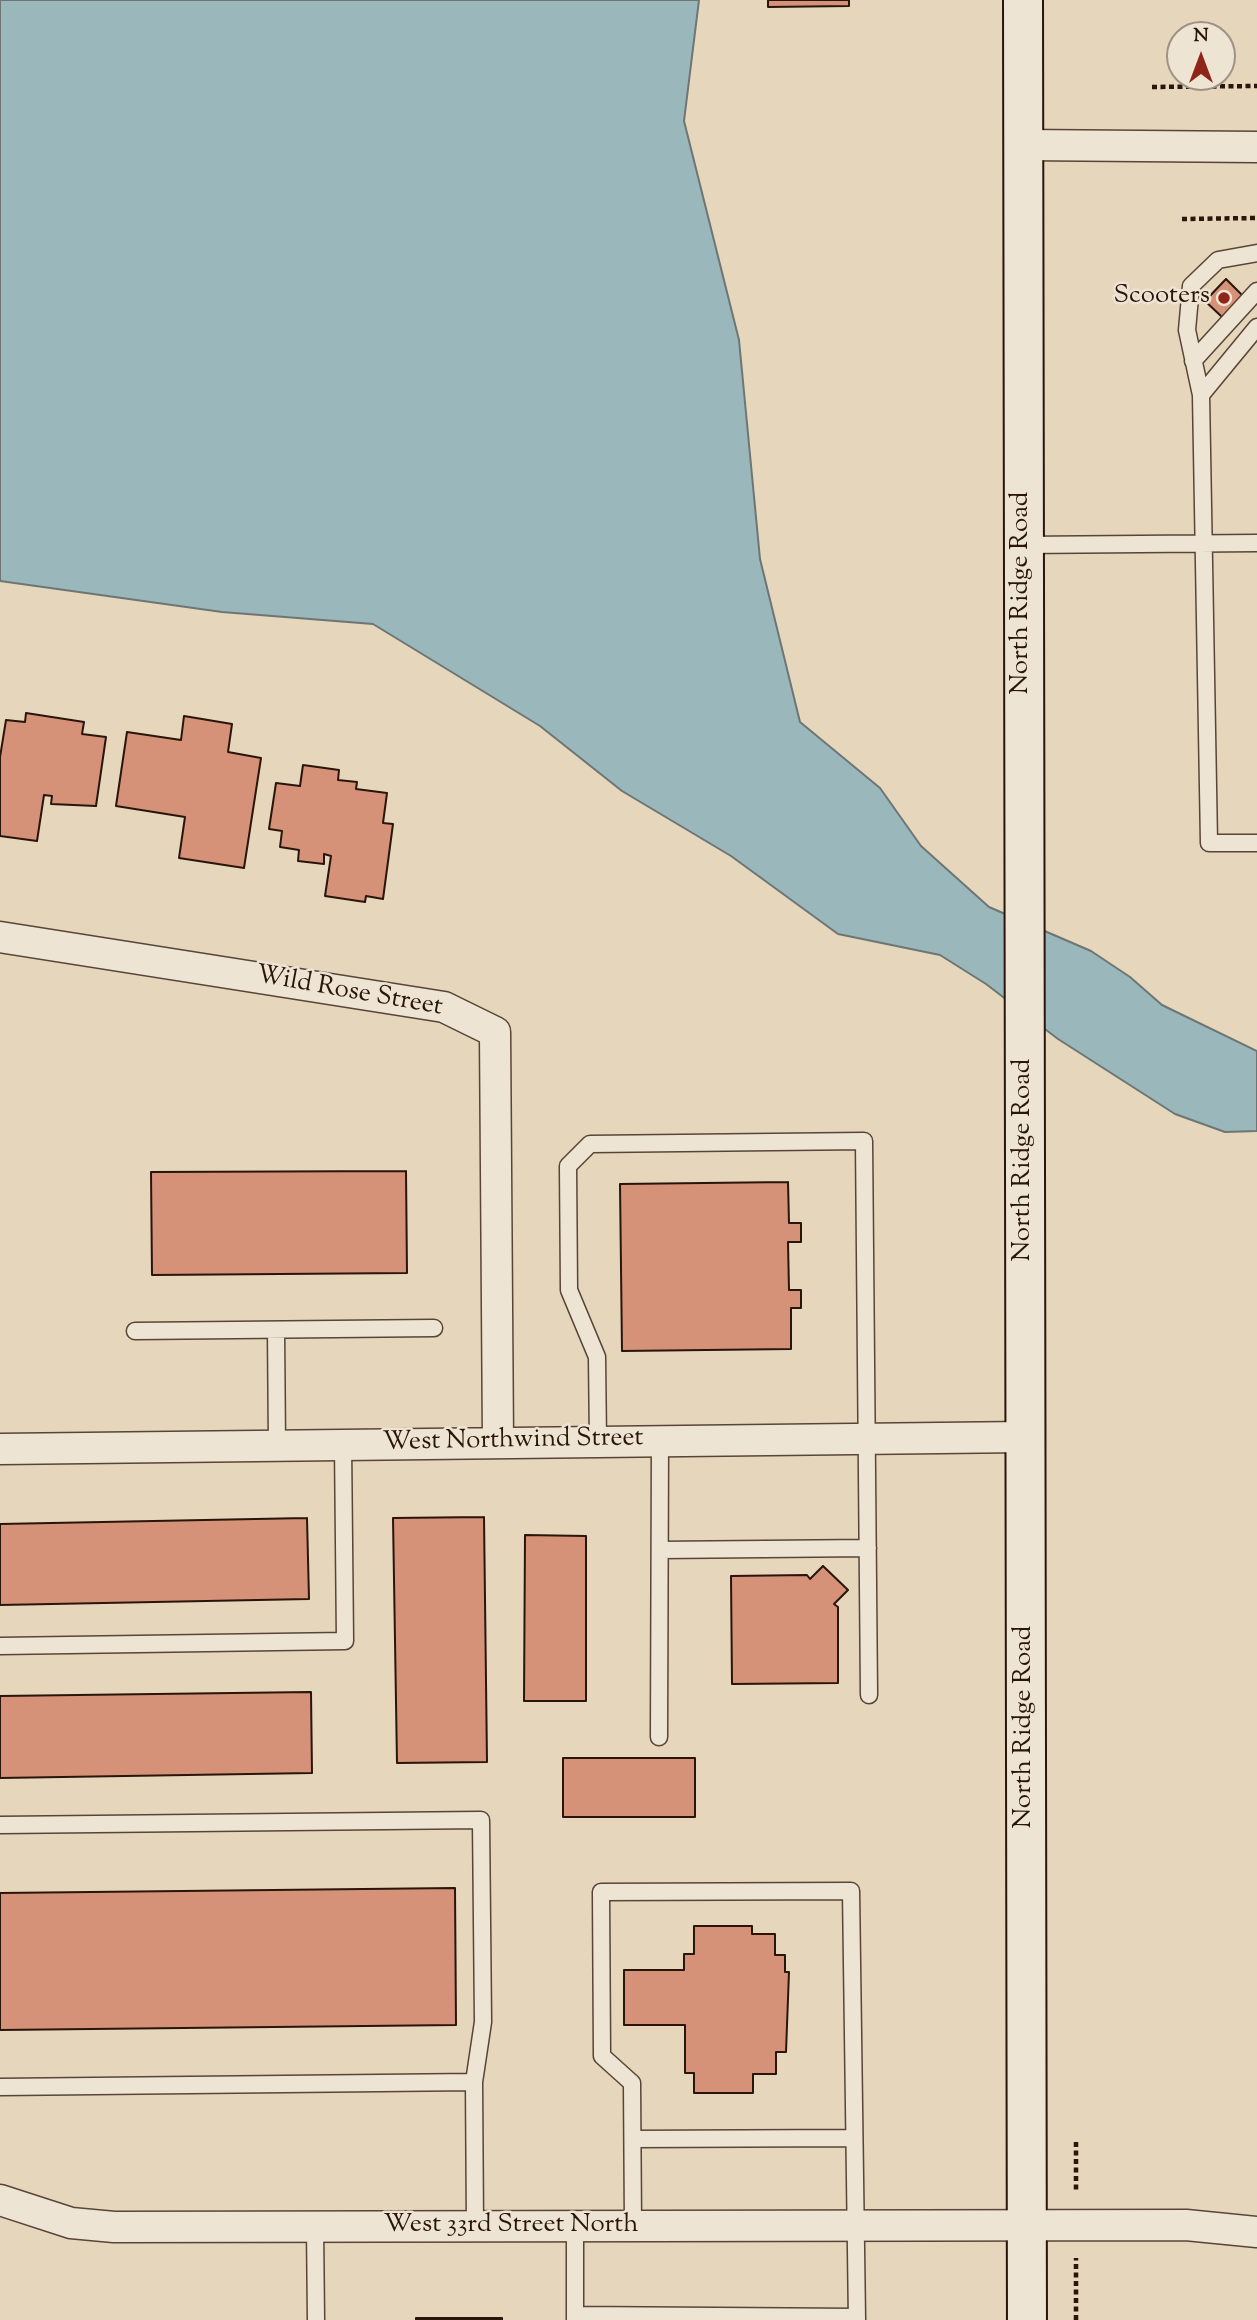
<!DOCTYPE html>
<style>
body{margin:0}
#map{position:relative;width:1257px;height:2320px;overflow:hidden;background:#e5d6bc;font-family:"Sorts Mill Goudy",serif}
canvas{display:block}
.north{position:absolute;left:1166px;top:21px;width:70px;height:70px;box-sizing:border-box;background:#eee4d3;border:2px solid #9f9183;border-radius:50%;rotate:0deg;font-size:19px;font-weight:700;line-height:28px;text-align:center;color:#29150a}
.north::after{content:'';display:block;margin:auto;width:24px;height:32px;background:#8f2418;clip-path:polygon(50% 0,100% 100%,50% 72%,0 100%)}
</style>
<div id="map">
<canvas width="1257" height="2320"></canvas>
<div class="north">N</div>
</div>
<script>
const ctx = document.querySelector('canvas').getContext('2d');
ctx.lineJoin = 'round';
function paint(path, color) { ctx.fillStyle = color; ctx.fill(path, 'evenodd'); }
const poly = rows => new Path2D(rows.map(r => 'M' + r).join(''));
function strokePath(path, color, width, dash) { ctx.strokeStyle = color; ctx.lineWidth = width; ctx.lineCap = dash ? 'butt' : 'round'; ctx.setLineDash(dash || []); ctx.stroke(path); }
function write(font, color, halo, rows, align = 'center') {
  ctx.font = font + ' "Sorts Mill Goudy",serif'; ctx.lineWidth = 5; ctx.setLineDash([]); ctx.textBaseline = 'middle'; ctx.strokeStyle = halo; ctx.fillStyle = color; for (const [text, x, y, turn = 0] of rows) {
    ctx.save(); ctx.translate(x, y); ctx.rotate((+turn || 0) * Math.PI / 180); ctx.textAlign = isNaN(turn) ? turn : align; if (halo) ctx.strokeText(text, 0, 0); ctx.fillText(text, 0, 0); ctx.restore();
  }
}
const water = poly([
 [0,0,699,0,684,121,739,340,760,559,800,722,880,788,921,846,989,907,1091,951,1130,977,1162,1005,1257,1051,1257,1131,1225,1132,1175,1114,1058,1039,986,984,940,955,838,934,731,856,622,791,540,726,373,624,222,612,0,581,0,0]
]);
const building = poly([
 [768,0,849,0,849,6,768,7,768,0],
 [1226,279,1243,296,1222,317,1205,301,1226,279],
 [26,713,84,722,82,734,106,737,96,806,51,804,52,796,44,795,37,841,0,836,0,757,6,720,25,722,26,713],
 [184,716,232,724,228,752,261,758,244,868,179,858,185,817,116,806,127,732,181,740,184,716],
 [303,765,339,770,338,780,357,782,356,789,387,793,383,823,393,824,383,899,366,896,365,902,325,896,331,856,324,854,324,864,298,861,299,850,280,847,282,831,269,829,276,783,300,786,303,765],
 [406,1171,407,1273,152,1275,151,1172,406,1171],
 [788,1182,789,1223,801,1223,801,1242,788,1242,789,1290,801,1290,801,1308,791,1308,791,1349,622,1351,620,1184,788,1182],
 [484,1517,487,1762,397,1763,393,1518,484,1517],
 [307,1518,309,1599,0,1605,0,1524,307,1518],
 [525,1535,586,1536,586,1701,524,1701,525,1535],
 [823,1566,848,1590,834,1604,838,1607,838,1683,732,1684,731,1576,807,1575,810,1579,823,1566],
 [311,1692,312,1773,0,1778,0,1696,311,1692],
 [563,1758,695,1758,695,1817,563,1817,563,1758],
 [455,1888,456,2025,0,2030,0,1893,455,1888],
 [694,1926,752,1926,752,1934,775,1934,775,1955,785,1955,785,1972,789,1972,786,2052,776,2052,776,2074,753,2074,753,2093,694,2093,694,2073,685,2073,685,2025,624,2025,624,1970,684,1970,684,1954,694,1954,694,1926],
 [416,2318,502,2318,502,2320,416,2320,416,2318]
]);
const path = poly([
 [1152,87,1257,86],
 [1182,219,1257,218],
 [1076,2142,1076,2193],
 [1076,2320,1076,2258]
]);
const lane = poly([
 [1257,253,1218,260,1191,286,1187,330,1201,395,1209,843,1257,843],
 [1193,361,1257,291],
 [1201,395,1257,327],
 [1023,545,1257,543],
 [276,1330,277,1446],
 [135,1331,434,1328],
 [598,1442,597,1357,569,1290,568,1166,590,1144,864,1141,869,1695],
 [660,1550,868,1548],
 [0,1646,345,1641,343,1444],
 [659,1737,660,1441],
 [0,1825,481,1820,483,2022,474,2082,475,2227],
 [0,2087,474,2082],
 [633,2139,853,2138],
 [575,2226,575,2320],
 [633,2226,632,2083,602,2056,601,1892,851,1891,857,2320],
 [315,2227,316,2320],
 [575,2315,857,2317]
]);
const street = poly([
 [1024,145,1257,147],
 [0,937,444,1007,495,1032,498,1443],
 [0,1449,1025,1437],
 [0,2200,71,2223,114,2227,1186,2225,1257,2232]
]);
const secondary = poly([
 [1023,0,1027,2320]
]);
const markers = [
 [1224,298,7,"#8f2418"]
];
const poiNames = [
 ["Scooters",1210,298]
];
const streetNames = [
 ["North Ridge Road",1023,593,-90],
 ["Wild Rose Street",349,993,10],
 ["North Ridge Road",1025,1160,-90],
 ["West Northwind Street",513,1442,-1],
 ["North Ridge Road",1026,1727,-90],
 ["West 33rd Street North",511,2227]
];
paint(water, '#9ab7bb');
strokePath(water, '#6d7674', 2);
paint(building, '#d69179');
strokePath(building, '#29150a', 2);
strokePath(lane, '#584536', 19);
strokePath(street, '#584536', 33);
strokePath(secondary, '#29150a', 42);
strokePath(path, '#29150a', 4.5, [5, 3.5]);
strokePath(lane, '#eee4d3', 16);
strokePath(street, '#eee4d3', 30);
strokePath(secondary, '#eee4d3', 38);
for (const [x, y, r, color] of markers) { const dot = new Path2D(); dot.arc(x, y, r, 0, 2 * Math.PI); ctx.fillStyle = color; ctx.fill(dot); strokePath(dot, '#eee4d3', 2.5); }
write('26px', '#29150a', '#eee4d3', poiNames, 'right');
write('26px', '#29150a', '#eee4d3', streetNames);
</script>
